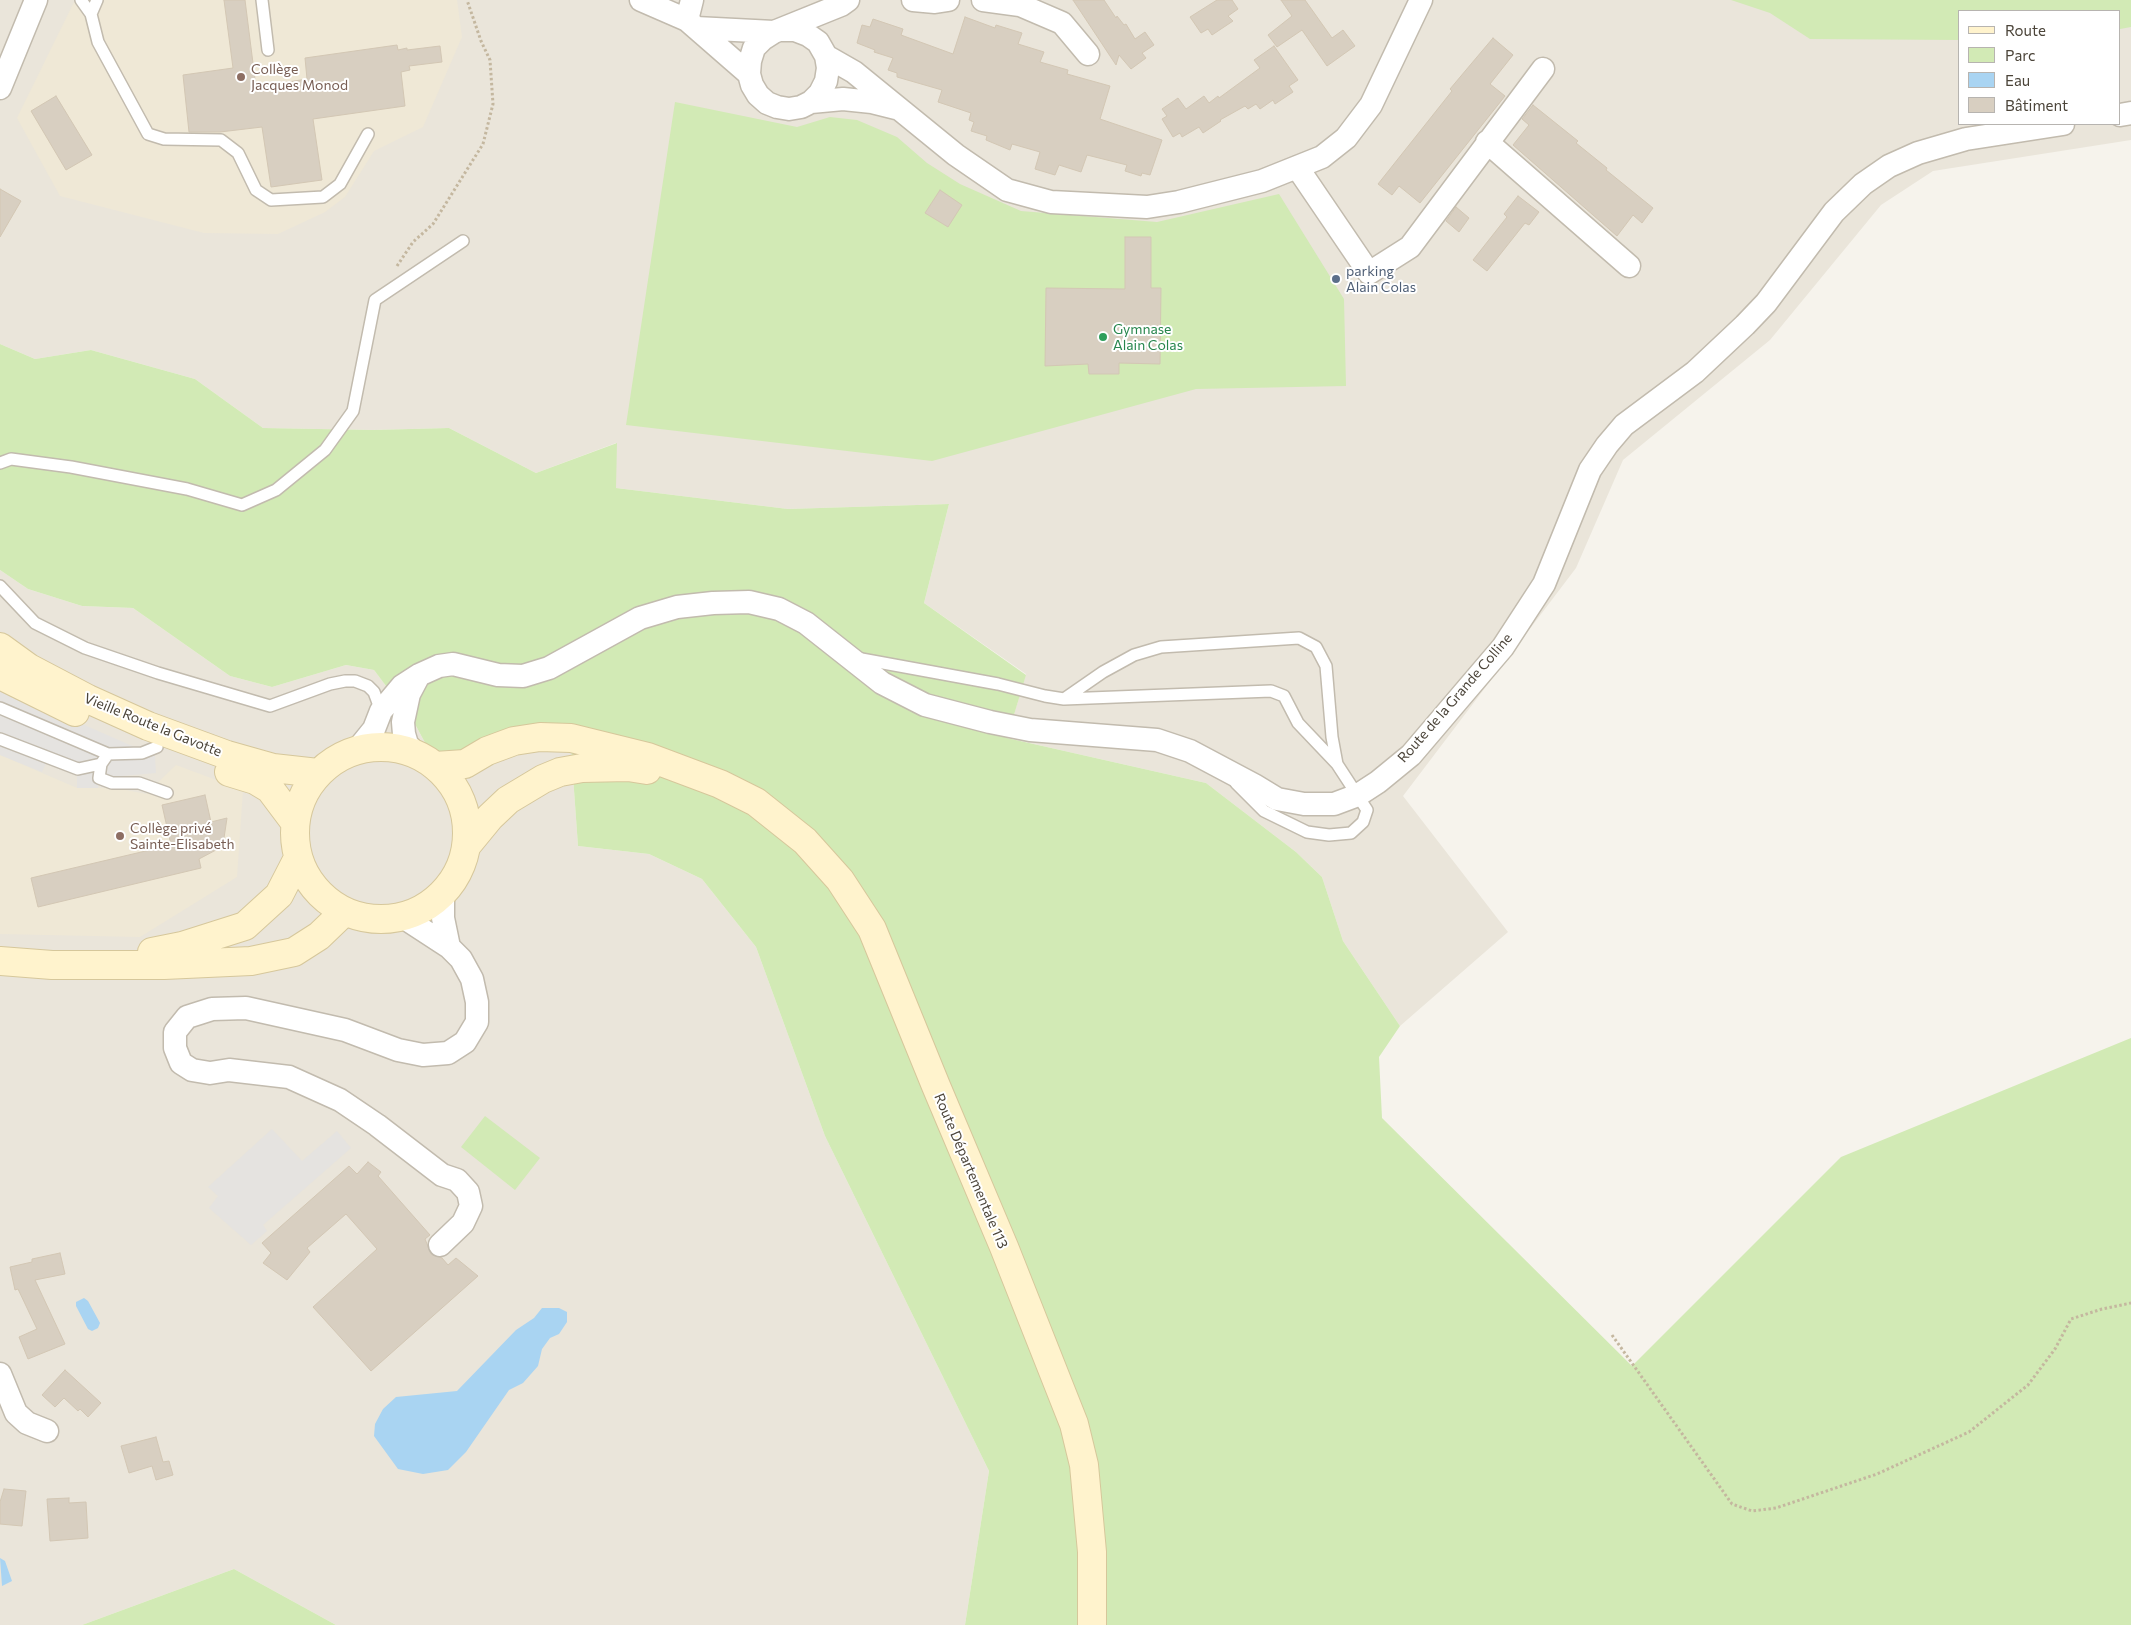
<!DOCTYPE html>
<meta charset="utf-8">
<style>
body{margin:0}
#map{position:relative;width:2131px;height:1625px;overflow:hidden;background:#f6f3ec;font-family:Commissioner,sans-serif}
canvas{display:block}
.legend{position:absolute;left:1958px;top:10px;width:162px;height:115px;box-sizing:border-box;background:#fff;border:1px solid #b7b4b0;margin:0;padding:6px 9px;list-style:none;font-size:15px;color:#4b4439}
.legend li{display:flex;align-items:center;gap:10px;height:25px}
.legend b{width:25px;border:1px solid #b7b4b0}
</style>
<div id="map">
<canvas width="2131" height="1625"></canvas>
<ul class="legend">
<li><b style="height:6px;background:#fff3cd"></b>Route</li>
<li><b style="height:14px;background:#d2eab5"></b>Parc</li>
<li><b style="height:14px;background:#a9d4f2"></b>Eau</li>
<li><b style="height:14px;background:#d8cfc1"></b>Bâtiment</li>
</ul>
</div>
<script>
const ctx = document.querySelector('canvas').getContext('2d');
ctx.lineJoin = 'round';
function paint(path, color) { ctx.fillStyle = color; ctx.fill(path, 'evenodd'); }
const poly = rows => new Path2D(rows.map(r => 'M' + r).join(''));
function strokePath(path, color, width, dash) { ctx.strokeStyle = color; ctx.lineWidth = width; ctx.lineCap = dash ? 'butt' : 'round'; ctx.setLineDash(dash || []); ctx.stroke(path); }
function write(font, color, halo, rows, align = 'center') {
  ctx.font = font + ' Commissioner,sans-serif'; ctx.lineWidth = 4; ctx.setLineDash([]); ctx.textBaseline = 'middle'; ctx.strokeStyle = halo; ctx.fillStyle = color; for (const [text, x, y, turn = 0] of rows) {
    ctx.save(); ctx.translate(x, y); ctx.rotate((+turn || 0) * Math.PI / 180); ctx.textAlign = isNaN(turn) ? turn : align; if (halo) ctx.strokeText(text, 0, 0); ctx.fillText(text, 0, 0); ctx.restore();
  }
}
const residential = poly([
 [0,0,2131,0,2131,140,1933,171,1881,205,1770,340,1623,460,1576,568,1403,796,1508,932,1400,1026,1343,941,1322,877,1296,852,1206,783,1007,738,1026,674,924,603,949,504,788,509,616,488,616,443,536,473,449,428,373,430,263,428,195,379,91,350,35,359,0,344],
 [1960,11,2120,11,2120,124,1960,124],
 [0,570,28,589,82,606,133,608,230,676,272,687,346,665,374,670,416,726,430,752,570,734,578,846,649,854,702,879,756,947,825,1136,989,1471,965,1625,336,1625,234,1569,82,1625,0,1625]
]);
const education = poly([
 [75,0,457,0,462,37,423,127,374,151,345,197,325,212,278,234,204,233,60,196,17,118],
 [0,755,77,788,116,788,146,794,176,765,243,790,237,877,140,937,0,934]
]);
const green = poly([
 [1731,0,2131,0,2131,27,2120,29,2120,11,1960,11,1960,40,1810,39,1770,13],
 [675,102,797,127,830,117,857,120,897,137,927,163,960,184,1021,211,1157,222,1279,194,1344,299,1346,386,1196,389,932,461,626,425],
 [0,344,35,359,91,350,195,379,263,428,373,430,449,428,536,473,617,443,616,488,788,509,949,504,924,603,1026,675,1007,738,1206,783,1296,852,1322,877,1343,941,1400,1026,1379,1057,1382,1118,1632,1366,1841,1157,2131,1038,2131,1625,965,1625,989,1471,825,1136,756,947,702,879,649,854,578,846,570,734,464,756,430,752,416,726,374,670,346,665,272,687,230,676,133,608,82,606,28,589,0,570],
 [485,1116,540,1158,515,1190,461,1147],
 [234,1569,336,1625,82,1625]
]);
const parking = poly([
 [0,688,155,756,156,773,99,778,98,788,77,788,77,769,48,759,42,772,0,755],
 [272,1129,302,1161,337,1131,351,1148,263,1225,267,1231,251,1245,209,1208,218,1196,208,1187]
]);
const water = poly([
 [84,1298,88,1301,100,1323,98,1328,92,1331,88,1329,76,1306,76,1302],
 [542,1308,559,1308,567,1312,567,1322,559,1334,550,1338,542,1349,538,1366,523,1383,509,1390,466,1452,448,1470,423,1474,398,1469,374,1436,375,1424,383,1409,396,1397,457,1391,516,1330,534,1318],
 [0,1558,5,1561,12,1581,2,1586]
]);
const building = poly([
 [224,0,245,0,256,87,307,79,305,58,397,45,398,50,407,48,407,50,440,46,442,62,409,66,410,70,401,72,405,106,313,119,322,180,271,187,262,127,220,132,189,132,183,75,233,68,224,0],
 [1073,0,1104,0,1116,18,1117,16,1124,25,1126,24,1135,39,1145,32,1154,45,1142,53,1146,58,1131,69,1119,55,1116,65,1073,0],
 [1217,0,1232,0,1238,9,1228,16,1233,21,1212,35,1208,29,1201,33,1190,17,1217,0],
 [1281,0,1305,0,1332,38,1343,30,1355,46,1327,66,1302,30,1277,47,1268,35,1292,16,1281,0],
 [965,17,995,28,996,25,1022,33,1018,44,1044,52,1040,62,1068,70,1067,74,1110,86,1100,119,1162,140,1150,175,1142,173,1141,176,1125,171,1127,165,1087,155,1081,172,1059,165,1055,175,1035,169,1040,152,1012,144,1010,150,986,140,987,136,971,131,974,122,969,120,971,113,938,102,942,90,897,77,897,73,888,70,893,58,874,52,875,50,857,43,862,25,870,27,873,19,903,29,901,35,953,54,965,17],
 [1493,38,1513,55,1490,84,1505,96,1420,203,1399,186,1392,195,1378,184,1452,91,1450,89,1493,38],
 [1274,46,1298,80,1289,86,1293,92,1275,104,1273,100,1260,109,1256,104,1248,109,1245,106,1220,120,1221,121,1203,133,1199,127,1182,137,1180,133,1173,137,1162,119,1167,116,1162,109,1178,98,1186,109,1204,96,1209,103,1218,96,1219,98,1260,68,1254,60,1274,46],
 [56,96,92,155,66,170,31,111,56,96],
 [1533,105,1578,141,1576,143,1607,168,1606,170,1653,208,1642,223,1633,215,1617,236,1513,145,1529,125,1522,119,1533,105],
 [0,189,21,201,0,237,0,189],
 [940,190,962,205,948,227,925,213,940,190],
 [1518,196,1539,212,1529,225,1525,223,1487,271,1473,260,1507,217,1504,214,1518,196],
 [1456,207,1469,218,1459,232,1446,221,1456,207],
 [1125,237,1151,237,1151,288,1161,288,1160,364,1119,363,1119,374,1089,374,1088,364,1045,366,1046,288,1125,289,1125,237],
 [205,795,211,822,227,818,224,838,216,850,199,859,201,868,38,907,31,878,171,845,162,805,205,795],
 [368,1162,381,1172,378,1176,430,1235,425,1239,431,1254,442,1258,448,1265,456,1258,478,1276,371,1371,313,1307,377,1249,346,1214,307,1248,310,1252,287,1280,263,1263,271,1253,262,1243,349,1166,357,1174,368,1162],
 [60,1253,65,1274,35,1280,65,1344,28,1359,19,1337,37,1329,18,1289,15,1290,10,1267,32,1262,32,1259,60,1253],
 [65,1370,101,1403,88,1417,80,1409,78,1411,64,1398,55,1407,42,1395,65,1370],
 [156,1437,163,1462,169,1461,173,1475,156,1480,152,1466,129,1473,121,1446,156,1437],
 [4,1489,26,1491,22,1526,0,1524,0,1502,4,1489],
 [69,1498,69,1503,86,1502,88,1538,50,1541,47,1499,69,1498]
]);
const path = poly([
 [397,266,413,242,433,224,483,144,493,104,490,60,481,41,467,0],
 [1612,1335,1732,1504,1752,1511,1776,1508,1877,1474,1969,1432,2028,1385,2055,1349,2071,1319,2102,1309,2131,1303]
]);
const lane = poly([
 [81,0,91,14,98,42,148,134,164,139,221,140,238,153,256,190,271,200,323,197,340,184,368,134],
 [262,0,268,50],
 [91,14,97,0],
 [0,463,11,459,71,467,187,489,242,505,276,490,325,450,353,411,375,300,463,241],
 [0,586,35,623,85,648,158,673,270,706,330,684,345,681,355,681,368,686,374,692,381,711],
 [856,658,998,684,1045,696,1064,699,1103,672,1134,655,1161,647,1299,638,1316,647,1326,666,1332,737,1337,764,1367,810,1363,822,1351,833,1329,835,1307,832,1264,811,1236,783],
 [1064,699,1271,691,1284,696,1298,723,1337,764],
 [0,708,108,754],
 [0,739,78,769,101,764,108,754,142,753,157,747],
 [101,764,99,778,112,783,139,783,167,793]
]);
const street = poly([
 [641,0,687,20,749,74],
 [913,0,935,2,948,0],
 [983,0,1020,5,1062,23,1088,54],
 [687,20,692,0],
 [696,28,774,32],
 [782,30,795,30,808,35,818,42,826,56,828,68,826,81,820,93,811,102,801,107,789,109,777,107,767,103,758,95,752,85,749,74,750,61,754,48,763,39,774,32,841,5,848,0],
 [826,56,854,72,956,155,1007,190,1051,202,1147,207,1179,202,1262,181,1322,157,1346,138,1371,105,1421,0],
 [0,88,36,0],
 [811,102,843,99,872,102,896,108],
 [2120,115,2131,113],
 [1487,142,1629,266],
 [1297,167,1369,273,1410,247,1543,69],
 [357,750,374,729,381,711,402,686,419,675,439,666,453,664,498,675,523,676,549,668,640,618,677,607,713,603,749,602,779,609,806,623,882,683,925,705,990,722,1030,730,1157,740,1190,751,1254,785,1277,799,1304,804,1334,804,1358,795,1378,782,1411,755,1503,647,1544,584,1590,470,1607,445,1624,425,1695,372,1745,325,1766,303,1834,212,1863,184,1889,166,1918,153,1966,139,2063,124],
 [416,754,407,744,404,734,403,722,409,694,418,677],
 [443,894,443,918,449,947],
 [403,917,449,947,461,959,472,979,477,1002,477,1022,465,1042,448,1053,423,1055,398,1050,345,1030,246,1008,212,1009,187,1017,175,1032,175,1048,181,1063,192,1070,210,1073,229,1070,289,1077,340,1100,377,1125,442,1175,457,1180,468,1192,471,1206,463,1223,440,1245],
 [0,1374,16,1413,27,1423,47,1431]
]);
const secondary = poly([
 [0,647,29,668,88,699,148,726,227,755,273,768,318,773],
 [0,675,75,712],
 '295 833a86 86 0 1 1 172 0a86 86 0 1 1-172 0Z',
 [435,766,465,764,487,751,514,741,540,737,571,738,648,757,720,784,756,802,805,841,840,880,872,929,936,1086,1004,1247,1074,1424,1084,1465,1092,1552,1092,1625],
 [229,772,255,780,270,789,294,821],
 [467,845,490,817,508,800,543,779,560,772,582,768,628,767,647,770],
 [152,952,182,946,245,926,279,895,297,860],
 [0,961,52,965,164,965,251,961,294,952,319,936,344,912]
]);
const markers = [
 [241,77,5,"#8d6e63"],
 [1336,279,5,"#5c6f8a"],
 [1103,337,5,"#2e9e5b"],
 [120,836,5,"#8d6e63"]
];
const educationNames = [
 ["Collège",251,69],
 ["Jacques Monod",251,85],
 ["Collège privé",130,828],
 ["Sainte-Elisabeth",130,844]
];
const serviceNames = [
 ["parking",1346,271],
 ["Alain Colas",1346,287]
];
const leisureNames = [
 ["Gymnase",1113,329],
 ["Alain Colas",1113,345]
];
const streetNames = [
 ["Route de la Grande Colline",1455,698,-49],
 ["Vieille Route la Gavotte",153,725,22],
 ["Route Départementale 113",971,1171,67]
];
paint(residential, '#eae5da');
paint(education, '#efe8d6');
paint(green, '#d2eab5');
paint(parking, '#e5e3e0');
paint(water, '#a9d4f2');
paint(building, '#d8cfc1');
strokePath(building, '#d3c7b4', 1);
strokePath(lane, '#c2bbae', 14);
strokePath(street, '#c2bbae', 25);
strokePath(secondary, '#d6c79b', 30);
strokePath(path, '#c4b79f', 3, [2.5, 2.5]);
strokePath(lane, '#fff', 11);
strokePath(street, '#fff', 22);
strokePath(secondary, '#fff3cd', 28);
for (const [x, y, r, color] of markers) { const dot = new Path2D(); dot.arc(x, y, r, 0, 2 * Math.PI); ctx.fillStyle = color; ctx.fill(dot); strokePath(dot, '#fff', 2); }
write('14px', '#785e54', '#fff', educationNames, 'left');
write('14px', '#4e5e75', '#fff', serviceNames, 'left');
write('14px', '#27864d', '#fff', leisureNames, 'left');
write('14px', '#4b4439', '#fff', streetNames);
</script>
